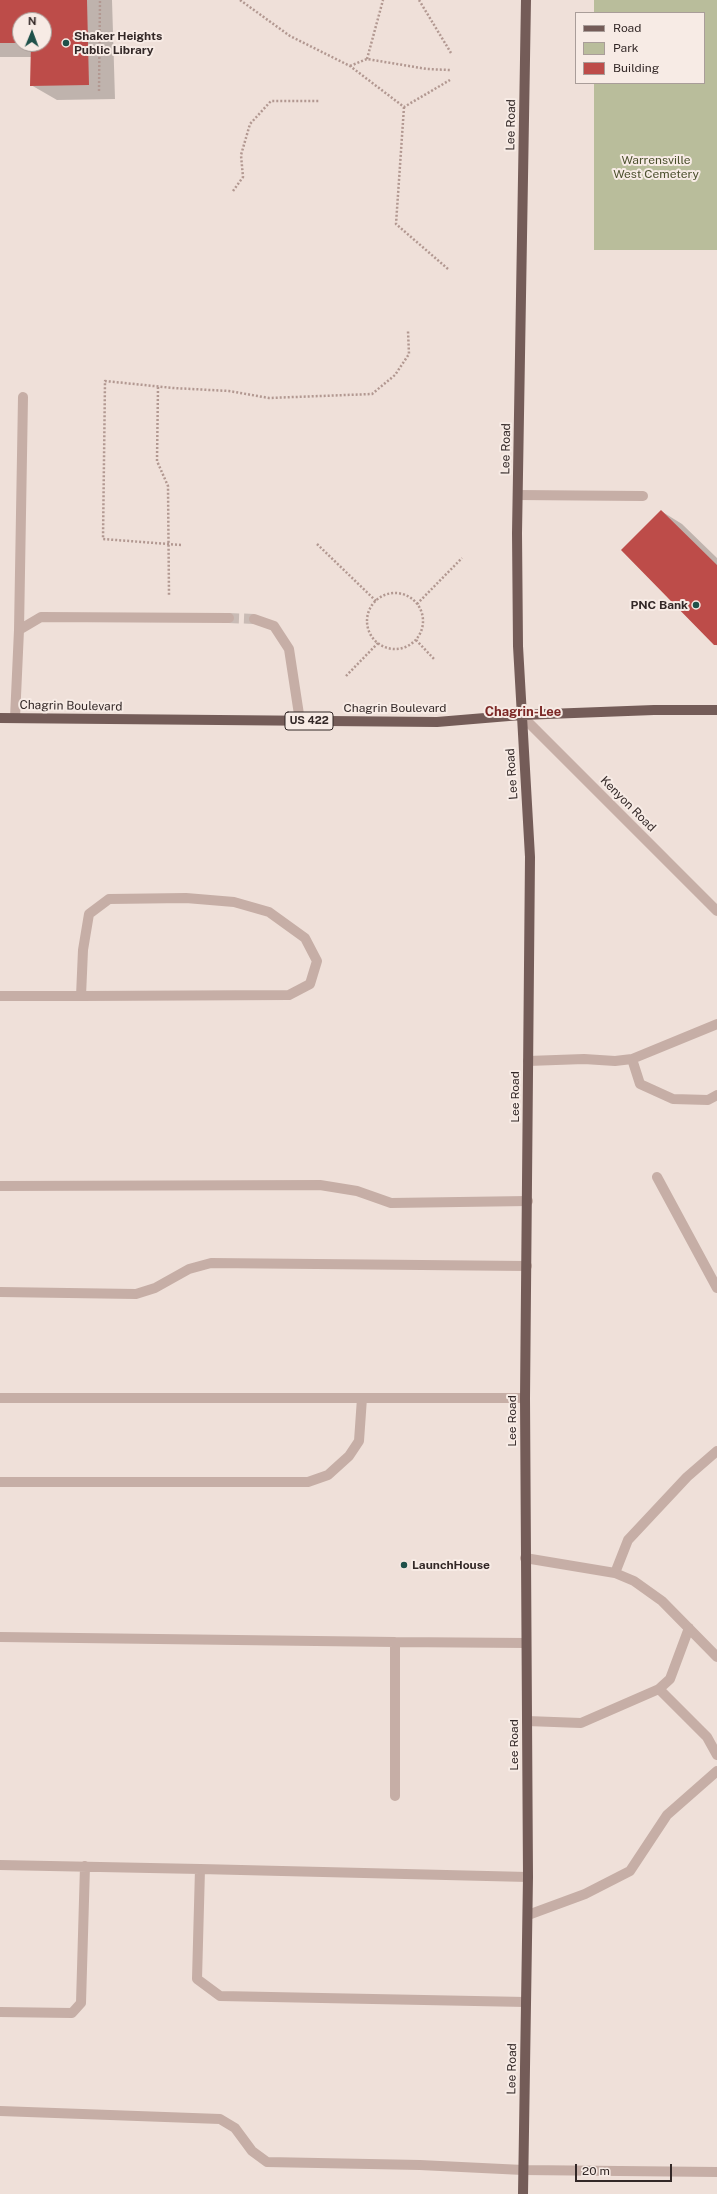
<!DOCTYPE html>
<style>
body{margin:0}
#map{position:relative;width:717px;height:2194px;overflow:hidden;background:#efe0d9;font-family:"Public Sans",sans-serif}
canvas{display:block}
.legend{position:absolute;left:575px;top:12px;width:130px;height:72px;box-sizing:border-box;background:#f7ebe5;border:1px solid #a99d99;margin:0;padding:5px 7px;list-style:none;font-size:12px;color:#332827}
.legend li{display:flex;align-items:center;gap:8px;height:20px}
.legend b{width:20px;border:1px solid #a99d99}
.north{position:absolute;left:12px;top:12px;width:40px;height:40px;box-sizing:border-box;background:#f7ebe5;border:1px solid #a99d99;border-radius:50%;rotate:1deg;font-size:11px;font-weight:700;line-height:16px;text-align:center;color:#332827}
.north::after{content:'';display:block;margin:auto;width:14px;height:18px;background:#1f514a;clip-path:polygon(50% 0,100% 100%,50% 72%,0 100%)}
.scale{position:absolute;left:575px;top:2164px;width:97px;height:18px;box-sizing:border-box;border:2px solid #332827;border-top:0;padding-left:5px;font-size:12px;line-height:14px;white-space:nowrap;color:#332827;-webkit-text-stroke:3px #f7ebe5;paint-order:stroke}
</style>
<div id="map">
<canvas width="717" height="2194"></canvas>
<ul class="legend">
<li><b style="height:5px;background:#745c58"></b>Road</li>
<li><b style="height:11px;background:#b9bd9b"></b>Park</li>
<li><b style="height:11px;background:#bd4c49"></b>Building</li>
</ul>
<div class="north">N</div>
<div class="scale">20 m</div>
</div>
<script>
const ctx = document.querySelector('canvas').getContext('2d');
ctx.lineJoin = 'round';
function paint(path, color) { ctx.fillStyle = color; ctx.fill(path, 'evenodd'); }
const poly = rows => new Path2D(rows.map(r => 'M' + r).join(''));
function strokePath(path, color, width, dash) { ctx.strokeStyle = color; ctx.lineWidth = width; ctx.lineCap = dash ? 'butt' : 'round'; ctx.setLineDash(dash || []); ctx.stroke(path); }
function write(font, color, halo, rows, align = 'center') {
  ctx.font = font + ' "Public Sans",sans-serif'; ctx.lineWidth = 4; ctx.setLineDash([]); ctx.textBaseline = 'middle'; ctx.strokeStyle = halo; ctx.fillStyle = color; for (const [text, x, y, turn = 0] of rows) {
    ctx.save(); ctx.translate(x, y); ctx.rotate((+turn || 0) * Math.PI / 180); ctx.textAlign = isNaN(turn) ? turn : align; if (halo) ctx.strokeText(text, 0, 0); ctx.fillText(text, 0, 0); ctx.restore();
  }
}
const green = poly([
 [594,0,717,0,717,250,594,250,594,83,704,83,704,13,594,13]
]);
const shadow = poly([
 [0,0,112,0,115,99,57,100,31,85,32,57,0,57],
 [20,20,44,20,44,44,20,44],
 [661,511,682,524,717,558,717,646]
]);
const building = poly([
 [0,0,87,0,89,85,30,86,31,44,44,44,44,20,20,20,20,43,0,43],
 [661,510,717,565,717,645,714,645,621,550]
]);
const minorTunnel = poly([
 [229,618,254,619]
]);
const path = poly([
 [240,0,290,36,350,66,404,107,450,80],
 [419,0,451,53],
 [367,59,383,0],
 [350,66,367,59,427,69,450,70],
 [99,91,100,0],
 [404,107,396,224,448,269],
 [233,191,243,177,241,155,250,124,271,101,320,101],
 [158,387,157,461,168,486,169,596],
 [317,544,376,601],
 [181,545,103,539,105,381,173,388,229,391,269,398,372,394,395,375,409,354,408,331],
 '367 621a28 28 0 1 1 56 0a28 28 0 1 1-56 0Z',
 [417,604,462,558],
 [416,640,435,660],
 [346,676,378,643]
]);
const minor = poly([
 [518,495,643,496],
 [254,619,274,626,289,649,300,721],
 [19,630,41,617,229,618],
 [521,715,717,911],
 [15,718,19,630,23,397],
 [0,996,81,996,289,995,310,984,317,961,305,938,269,912,234,902,186,898,109,899,89,914,83,950,81,996],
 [632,1059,640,1084,673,1099,708,1100,717,1095],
 [528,1061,584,1059,615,1061,632,1059,717,1024],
 [657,1177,717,1288],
 [0,1186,320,1185,357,1191,391,1203,528,1201],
 [0,1292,136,1294,155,1288,189,1269,211,1263,527,1266],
 [0,1398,525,1398],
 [0,1482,308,1482,328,1475,349,1456,359,1441,362,1398],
 [525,1558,615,1573,634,1581,662,1601,717,1657],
 [615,1573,628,1540,687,1477,717,1451],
 [0,1637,395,1642],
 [659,1689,707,1737,717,1755],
 [527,1721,581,1723,659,1689,670,1679,689,1628],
 [395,1796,395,1642,526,1643],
 [0,1865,200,1869],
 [528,1915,585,1894,630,1871,667,1815,717,1771],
 [526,2002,220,1996,197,1979,200,1869,528,1877],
 [0,2012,72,2013,81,2003,85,1866],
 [0,2111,220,2119,235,2128,252,2151,267,2162,420,2165,523,2170,717,2172]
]);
const major = poly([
 [0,718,437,722,521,715,654,710,717,710],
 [523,2194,528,1877,525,1398,530,857,518,646,517,533,526,0]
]);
const markers = [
 [66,43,4,"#1f514a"],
 [696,605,4,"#1f514a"],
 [404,1565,4,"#1f514a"]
];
const shields = [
 [309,721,48]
];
const shieldNames = [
 ["US 422",309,721]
];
const poiNames = [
 ["Shaker Heights",74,36],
 ["Public Library",74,50],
 ["PNC Bank",688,605,"right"],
 ["LaunchHouse",412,1565]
];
const streetNames = [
 ["Lee Road",511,125,-89],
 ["Lee Road",506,449,-89],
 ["Chagrin Boulevard",71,706,1],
 ["Chagrin Boulevard",395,708],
 ["Lee Road",512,774,-94],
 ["Kenyon Road",628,804,45],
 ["Lee Road",515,1097,-90],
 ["Lee Road",512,1421,-90],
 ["Lee Road",514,1745,-90],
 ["Lee Road",512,2069,-89]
];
const parkNames = [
 ["Warrensville",656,160],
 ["West Cemetery",656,174]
];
const neighbourhoodNames = [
 ["Chagrin-Lee",523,712]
];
paint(green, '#b9bd9b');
paint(shadow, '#0003');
paint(building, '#bd4c49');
strokePath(minorTunnel, '#c9bbb5', 10, [10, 5]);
strokePath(path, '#b29891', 2.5, [2, 2]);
strokePath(minor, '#c6aea6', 10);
strokePath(major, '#745c58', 10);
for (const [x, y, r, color] of markers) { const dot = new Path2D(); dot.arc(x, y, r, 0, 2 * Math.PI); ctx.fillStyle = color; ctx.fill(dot); strokePath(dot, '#f7ebe5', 1.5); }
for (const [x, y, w] of shields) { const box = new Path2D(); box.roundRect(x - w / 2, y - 9, w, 18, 3); ctx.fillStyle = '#f7ebe5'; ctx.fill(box); strokePath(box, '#332827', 1); }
write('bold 11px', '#332827', null, shieldNames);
write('bold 12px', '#332827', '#f7ebe5', poiNames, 'left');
write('12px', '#332827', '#f7ebe5', streetNames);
write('12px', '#4a4f2c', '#f7ebe5', parkNames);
write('bold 13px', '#7c2725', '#f7ebe5', neighbourhoodNames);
</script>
